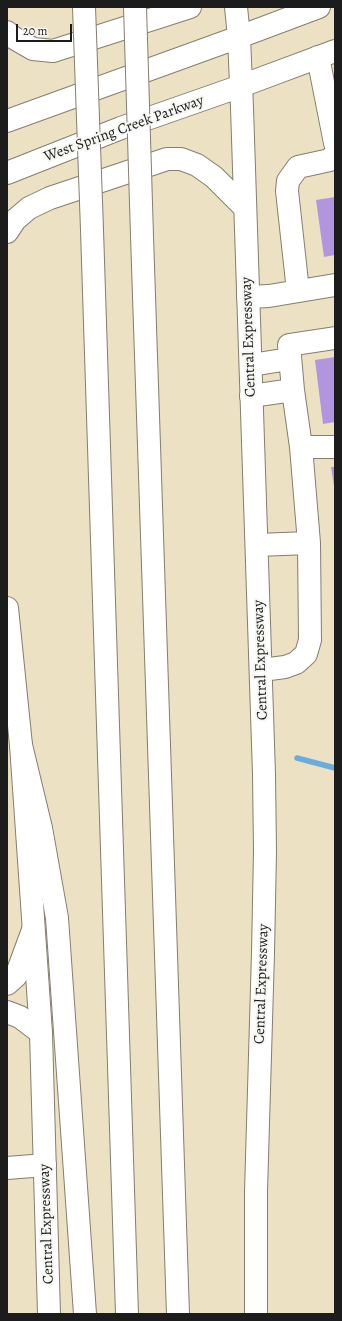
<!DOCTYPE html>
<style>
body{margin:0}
#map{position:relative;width:342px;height:1321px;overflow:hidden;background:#ede1c3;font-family:Alegreya,serif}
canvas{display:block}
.frame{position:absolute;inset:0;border:8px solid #1c1c1c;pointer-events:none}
.scale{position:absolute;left:16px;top:24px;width:56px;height:18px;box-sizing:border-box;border:2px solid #1c1c1c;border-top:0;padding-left:5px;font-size:12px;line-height:14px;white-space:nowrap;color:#1c1c1c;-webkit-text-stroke:3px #f6f6f2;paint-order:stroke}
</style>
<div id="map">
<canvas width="342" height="1321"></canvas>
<div class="frame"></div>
<div class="scale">20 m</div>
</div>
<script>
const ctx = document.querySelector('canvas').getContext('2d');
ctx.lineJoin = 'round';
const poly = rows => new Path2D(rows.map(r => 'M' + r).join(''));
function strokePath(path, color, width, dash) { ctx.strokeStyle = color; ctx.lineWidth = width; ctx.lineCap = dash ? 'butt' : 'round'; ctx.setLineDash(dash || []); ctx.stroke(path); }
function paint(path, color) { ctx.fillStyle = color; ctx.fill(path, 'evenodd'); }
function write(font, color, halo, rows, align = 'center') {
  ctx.font = font + ' Alegreya,serif'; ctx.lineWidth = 4; ctx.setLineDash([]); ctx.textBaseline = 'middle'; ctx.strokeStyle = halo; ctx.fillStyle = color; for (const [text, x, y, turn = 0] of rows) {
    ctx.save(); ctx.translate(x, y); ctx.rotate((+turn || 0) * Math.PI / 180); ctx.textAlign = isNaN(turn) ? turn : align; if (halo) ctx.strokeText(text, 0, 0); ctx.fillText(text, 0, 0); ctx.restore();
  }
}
const stream = poly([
 [297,758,335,768]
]);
const building = poly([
 [335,197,335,255,324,257,316,200],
 [335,357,335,422,323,424,315,360],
 [331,467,335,467,335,486,334,486]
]);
const minor = poly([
 [318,57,335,143],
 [298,291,287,191,288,181,298,167,330,160,335,154],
 [248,297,269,296,335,285],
 [251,365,289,359],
 [293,390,301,447],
 [251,396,293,390,289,345,335,338],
 [257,545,309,543,301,447,335,447],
 [262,670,285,667,296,663,306,654,310,640,309,543],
 [7,984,16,976,33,930],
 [7,1012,20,1017,41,1033],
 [7,1168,45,1165]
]);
const major = poly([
 [236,7,239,37,242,108,264,774,265,851,263,953,256,1192,256,1314],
 [7,32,14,38,33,49,53,51,190,7],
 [7,121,239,37,319,7],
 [7,173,121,128,241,86,335,51],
 [7,232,15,220,29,208,50,198,167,159,181,159,197,165,214,177,245,208],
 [7,608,21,745,41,1033,49,1314]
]);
const highway = poly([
 [92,230,127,1314],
 [142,236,178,1314],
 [21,745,41,828,57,918,85,1314]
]);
const highwayBridge = poly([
 [84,7,92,230],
 [135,7,142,236]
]);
const streetNames = [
 ["West Spring Creek Parkway",124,129,-20],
 ["Central Expressway",249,337,-92],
 ["Central Expressway",261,660,-92],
 ["Central Expressway",262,984,-88],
 ["Central Expressway",47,1224,-92]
];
strokePath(stream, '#68adde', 5.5);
paint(building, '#b295df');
strokePath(minor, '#847e70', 24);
strokePath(major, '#847e70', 24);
strokePath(highway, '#847e70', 24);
strokePath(minor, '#fff', 22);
strokePath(major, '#fff', 22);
strokePath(highway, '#fff', 22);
strokePath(highwayBridge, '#847e70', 24, []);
strokePath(highwayBridge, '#fff', 22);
write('15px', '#1c1c1c', '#f6f6f2', streetNames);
</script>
